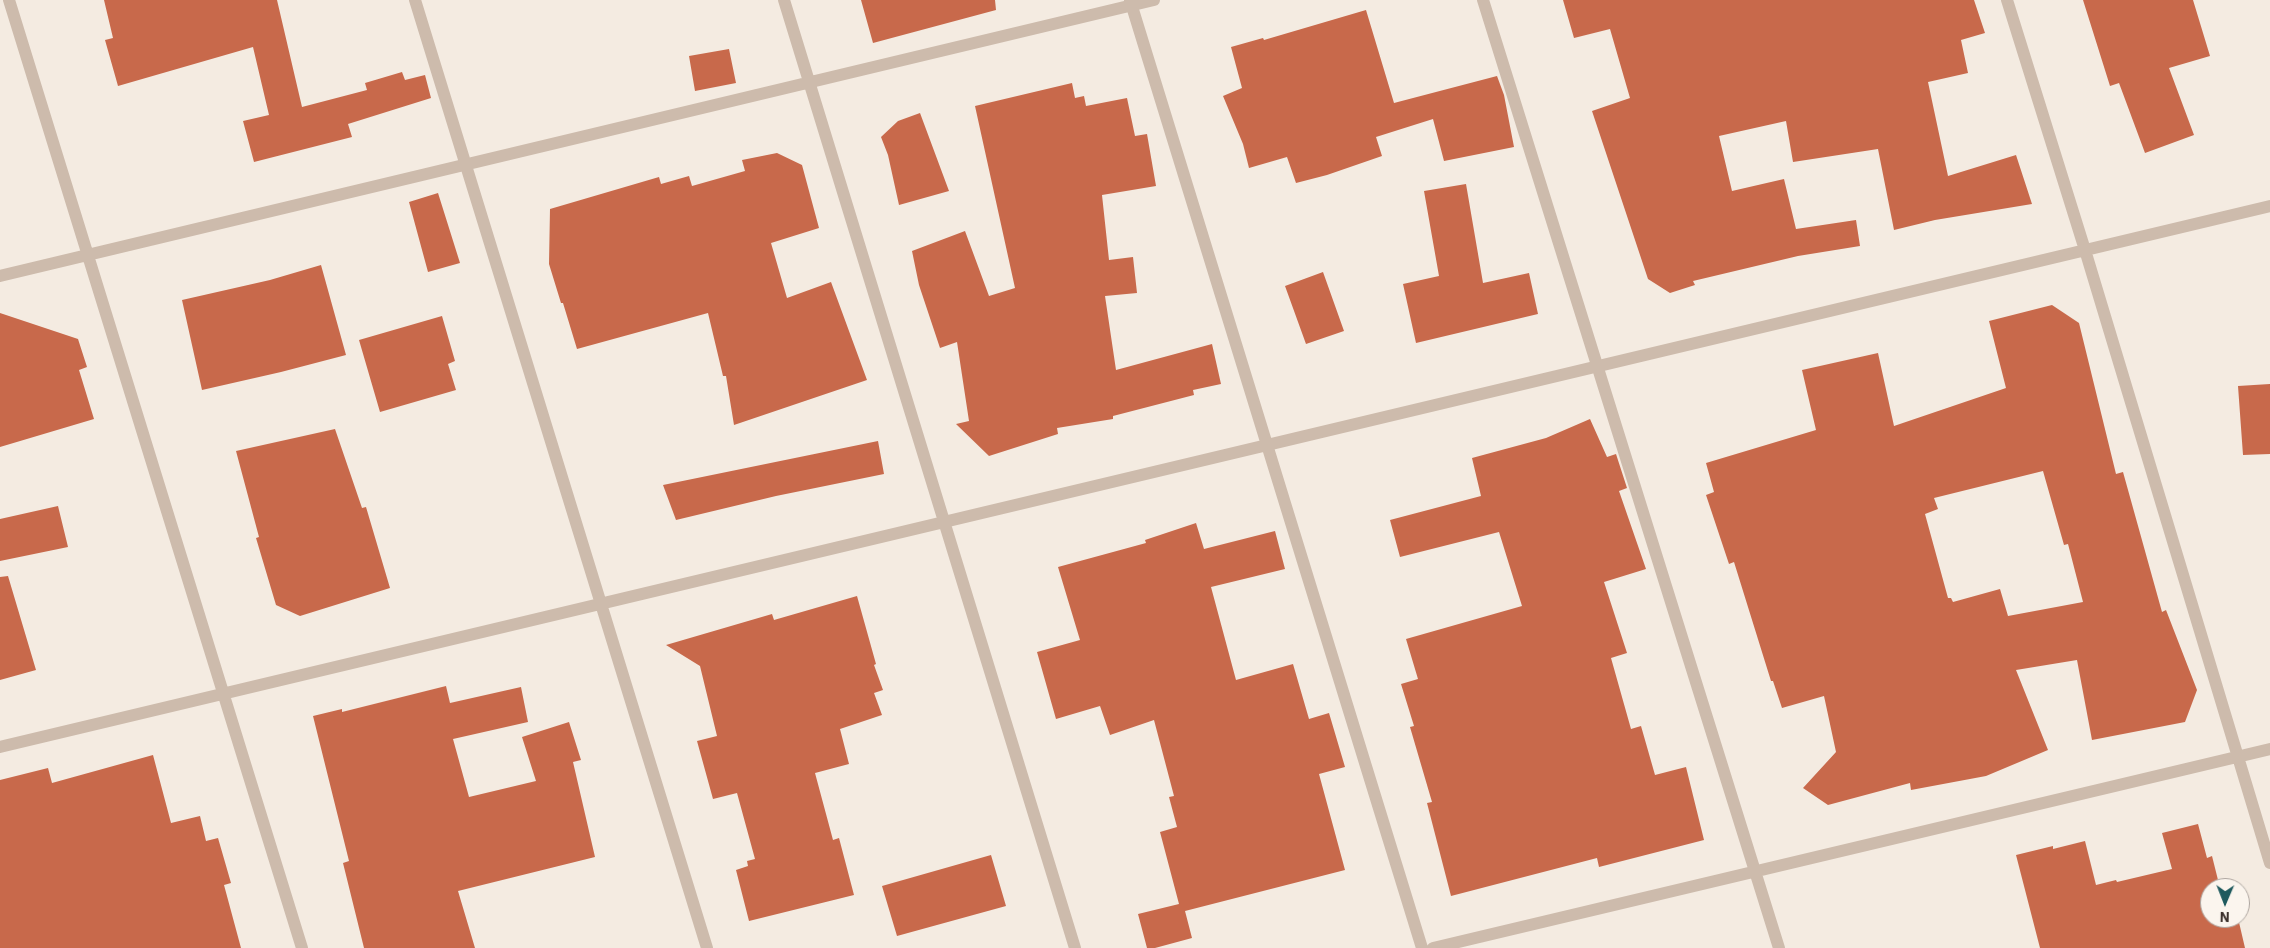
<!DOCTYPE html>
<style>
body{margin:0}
#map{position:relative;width:2270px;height:948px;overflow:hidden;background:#f4ebe1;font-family:"IBM Plex Sans",sans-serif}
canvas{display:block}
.north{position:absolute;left:2200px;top:878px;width:50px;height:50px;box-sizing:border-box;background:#fbf5ee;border:1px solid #aea6a0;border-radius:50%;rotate:181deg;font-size:14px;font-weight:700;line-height:20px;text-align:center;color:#3b302b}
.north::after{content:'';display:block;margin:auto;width:18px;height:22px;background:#1f5a5e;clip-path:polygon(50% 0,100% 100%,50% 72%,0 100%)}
</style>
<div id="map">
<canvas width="2270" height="948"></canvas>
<div class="north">N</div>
</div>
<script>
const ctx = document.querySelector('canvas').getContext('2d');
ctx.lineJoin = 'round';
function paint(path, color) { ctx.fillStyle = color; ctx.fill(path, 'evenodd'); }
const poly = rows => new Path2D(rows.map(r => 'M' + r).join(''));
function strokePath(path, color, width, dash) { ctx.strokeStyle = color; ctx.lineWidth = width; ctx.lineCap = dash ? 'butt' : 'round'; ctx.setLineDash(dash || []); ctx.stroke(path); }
const building = poly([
 [104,0,277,0,302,107,367,90,365,83,402,72,405,80,425,75,431,98,348,124,352,137,254,162,243,121,269,115,253,47,118,86,105,40,113,38],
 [861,0,995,0,996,10,873,43],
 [1563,0,1974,0,1985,33,1961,40,1968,73,1928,82,1948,176,2016,155,2032,204,1935,220,1894,230,1878,149,1793,162,1786,121,1719,136,1732,191,1784,179,1796,229,1856,220,1860,246,1798,256,1693,281,1695,285,1670,293,1648,279,1592,111,1630,98,1610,29,1574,38],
 [2083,0,2193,0,2210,56,2169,68,2194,135,2145,153,2119,83,2110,86],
 [1366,10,1394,103,1497,76,1504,95,1514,147,1444,161,1433,119,1376,137,1382,156,1327,175,1296,183,1287,157,1249,168,1243,144,1223,96,1242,88,1231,47,1263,38,1264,40],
 [729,49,736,83,695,91,689,56],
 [1072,83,1075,98,1084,96,1086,106,1127,98,1135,136,1147,134,1156,186,1102,195,1109,260,1133,257,1137,293,1105,296,1116,370,1212,344,1221,384,1193,390,1194,395,1113,416,1113,419,1057,428,1058,434,989,456,956,424,969,421,957,342,940,348,919,285,912,251,965,231,989,296,1015,288,975,106],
 [920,113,949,191,899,205,888,155,881,137,898,121],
 [777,153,802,165,819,228,771,243,787,298,831,282,867,380,734,425,726,376,723,376,708,313,577,349,563,303,561,303,549,264,550,209,659,177,661,184,689,176,692,186,745,171,742,160],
 [1466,184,1483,283,1529,273,1538,314,1416,343,1403,284,1439,276,1424,191],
 [438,193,460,263,428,272,409,202],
 [321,265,346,355,281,372,202,390,182,300,270,280],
 [1323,272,1344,331,1306,344,1285,286],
 [2052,305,2079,323,2116,474,2123,472,2162,612,2166,610,2197,690,2185,722,2092,740,2077,660,2016,670,2048,750,1986,776,1911,790,1910,783,1828,805,1803,788,1836,752,1824,696,1782,708,1773,681,1771,681,1734,562,1729,564,1706,495,1714,492,1706,463,1816,430,1802,370,1878,353,1894,426,2006,388,1989,321],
 [2043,471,2064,545,2068,544,2083,602,2008,616,2000,589,1953,602,1951,598,1948,598,1925,514,1938,509,1934,498],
 [0,313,78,339,87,367,79,370,94,419,0,447],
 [442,316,455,361,448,364,456,390,380,412,359,340],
 [2270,384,2270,454,2243,455,2238,386],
 [1590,419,1607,457,1616,454,1627,488,1619,491,1646,569,1604,582,1627,653,1611,658,1631,729,1641,726,1655,775,1686,767,1704,840,1599,867,1597,858,1451,896,1427,803,1432,802,1410,727,1414,726,1401,684,1418,679,1406,639,1522,606,1499,532,1400,557,1390,520,1481,496,1472,458,1546,438],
 [335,429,362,508,366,507,390,588,300,616,276,605,256,538,259,537,236,451],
 [878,441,884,474,776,496,676,520,663,485],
 [58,506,68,547,0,561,0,519],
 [1196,523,1204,549,1275,531,1285,569,1211,587,1236,680,1293,664,1309,719,1329,713,1345,767,1319,774,1345,870,1185,911,1192,938,1155,948,1147,948,1138,914,1179,904,1160,832,1177,827,1169,797,1174,796,1154,720,1110,735,1100,706,1056,719,1037,652,1080,640,1058,567,1146,543,1145,540],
 [8,576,36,670,0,680,0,577],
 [857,596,876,664,874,665,883,690,874,693,882,715,840,729,849,764,815,773,833,840,839,838,854,895,749,921,736,870,748,866,747,861,755,859,737,793,713,799,697,741,717,736,700,666,666,645,772,614,774,620],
 [446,686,450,703,521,687,528,722,453,739,469,797,536,781,522,737,569,722,581,760,573,762,595,857,458,891,475,948,364,948,343,863,349,861,313,716,342,709,342,712],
 [153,755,171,823,200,816,206,841,218,838,231,883,224,885,241,948,0,948,0,780,48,768,52,783],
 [2198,824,2207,858,2212,856,2220,888,2210,888,2210,918,2238,918,2245,948,2040,948,2016,855,2053,846,2053,849,2085,841,2096,885,2116,880,2117,882,2172,869,2162,833],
 [991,855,1006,906,897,936,882,886]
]);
const minor = poly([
 [9,0,302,948],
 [415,0,707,948],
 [784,0,1075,948],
 [1130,0,1422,948],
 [1483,0,1779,948],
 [2007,0,2085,250,2270,863],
 [0,276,1154,0],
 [0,747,2270,206],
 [1433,948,2270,749]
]);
paint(building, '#c8694b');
strokePath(minor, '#cdbbac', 12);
</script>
